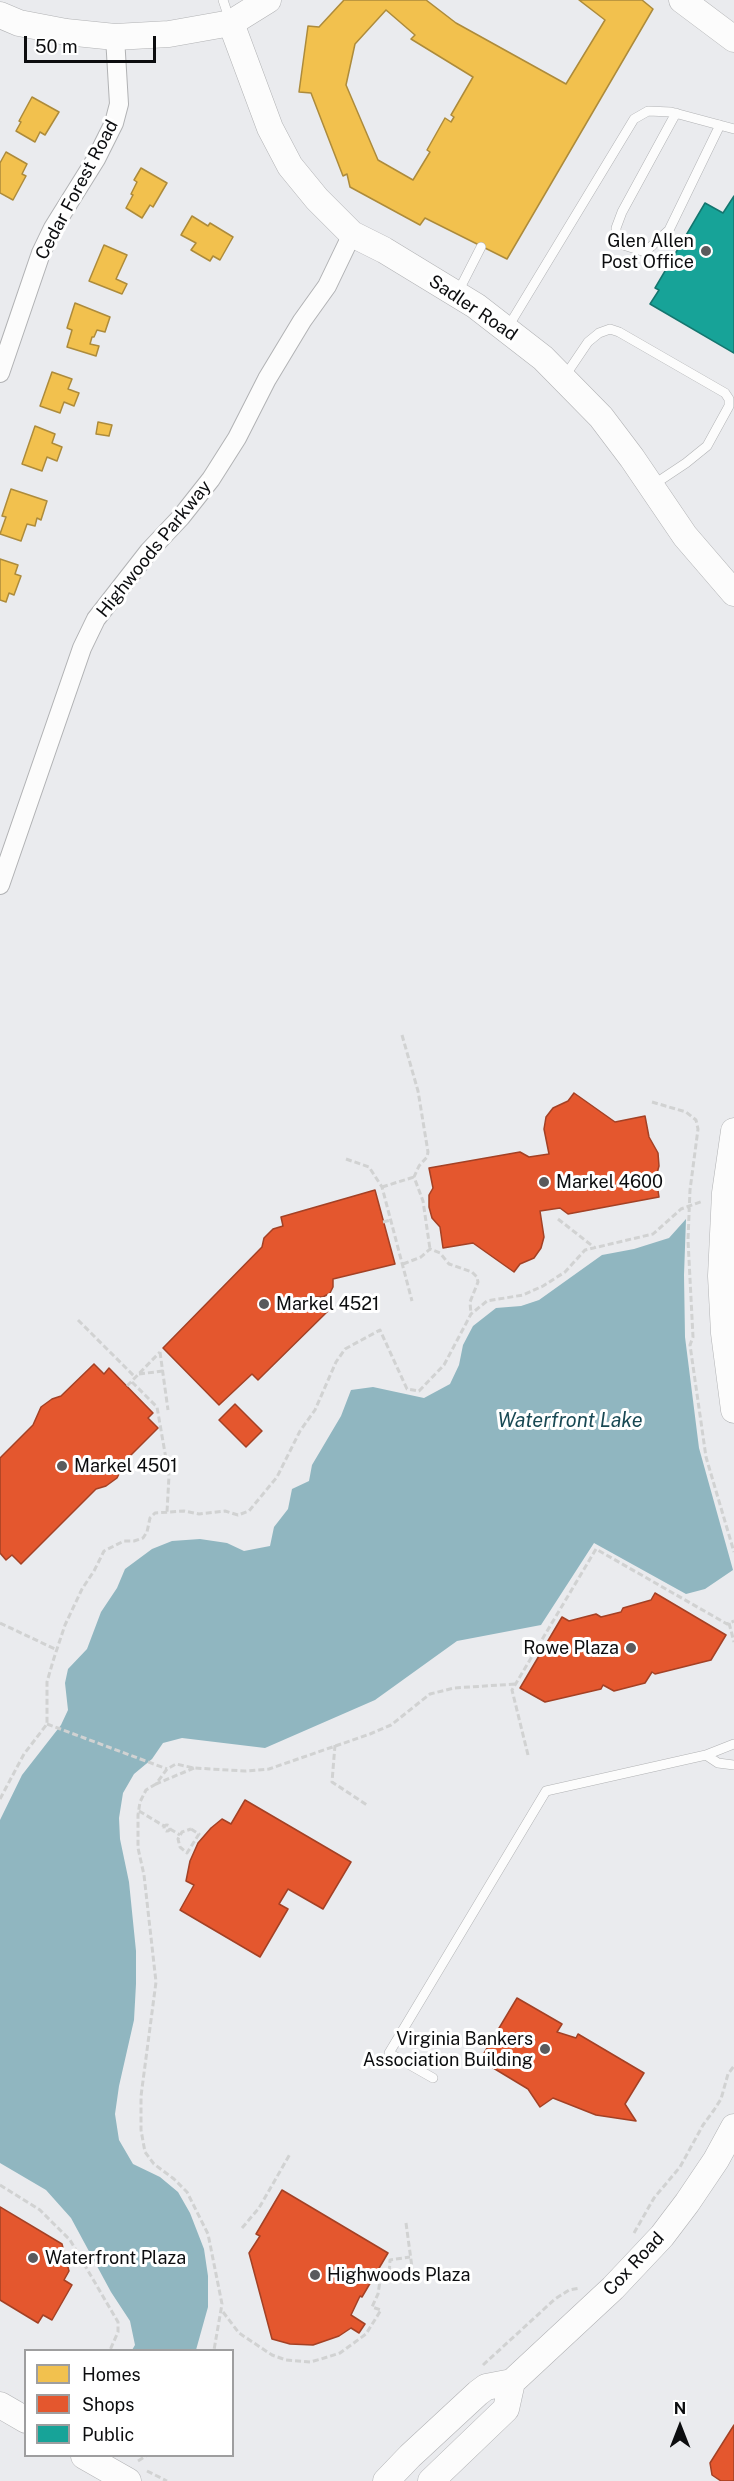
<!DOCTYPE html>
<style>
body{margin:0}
#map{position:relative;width:734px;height:2481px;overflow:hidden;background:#eaebee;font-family:"Public Sans",sans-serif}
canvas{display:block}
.legend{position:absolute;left:24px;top:2349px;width:210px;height:108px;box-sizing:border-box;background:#fff;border:2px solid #9e9e9f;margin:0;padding:8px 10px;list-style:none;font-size:18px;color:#0c0d0f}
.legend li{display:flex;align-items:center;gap:12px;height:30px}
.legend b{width:30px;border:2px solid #9e9e9f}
.north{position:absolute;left:650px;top:2397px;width:60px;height:60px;-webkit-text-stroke:4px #fff;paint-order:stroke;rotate:0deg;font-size:16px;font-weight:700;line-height:24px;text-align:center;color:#0c0d0f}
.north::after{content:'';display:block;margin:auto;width:21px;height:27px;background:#0c0d0f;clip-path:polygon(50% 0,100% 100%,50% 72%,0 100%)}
.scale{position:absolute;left:24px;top:36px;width:132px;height:27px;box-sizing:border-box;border:3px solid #0c0d0f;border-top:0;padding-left:8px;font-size:18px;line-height:21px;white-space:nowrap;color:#0c0d0f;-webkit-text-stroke:4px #fff;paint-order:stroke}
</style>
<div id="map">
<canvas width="734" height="2481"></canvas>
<ul class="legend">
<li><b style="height:16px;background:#f2c14e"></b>Homes</li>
<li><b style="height:16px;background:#e4572e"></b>Shops</li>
<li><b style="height:16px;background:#17a398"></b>Public</li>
</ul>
<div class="north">N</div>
<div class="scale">50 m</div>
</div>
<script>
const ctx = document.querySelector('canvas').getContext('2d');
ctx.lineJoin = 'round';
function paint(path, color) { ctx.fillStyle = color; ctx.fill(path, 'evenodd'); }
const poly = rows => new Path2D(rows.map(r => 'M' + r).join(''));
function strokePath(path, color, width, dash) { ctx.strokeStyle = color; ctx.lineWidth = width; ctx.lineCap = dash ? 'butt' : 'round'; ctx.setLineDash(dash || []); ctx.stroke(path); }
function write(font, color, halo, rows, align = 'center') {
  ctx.font = font + ' "Public Sans",sans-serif'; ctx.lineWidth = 6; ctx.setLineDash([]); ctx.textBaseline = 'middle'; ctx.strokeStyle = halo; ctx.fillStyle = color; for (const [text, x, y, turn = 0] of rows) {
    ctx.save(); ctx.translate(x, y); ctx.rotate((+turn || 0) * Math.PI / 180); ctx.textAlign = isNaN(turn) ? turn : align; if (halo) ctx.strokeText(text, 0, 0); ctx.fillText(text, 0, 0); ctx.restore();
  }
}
const water = poly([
 [686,1219,684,1275,685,1337,699,1448,733,1570,705,1589,686,1594,594,1543,541,1625,457,1641,375,1700,265,1748,182,1738,163,1743,152,1759,134,1774,123,1793,119,1818,120,1839,129,1882,136,1951,136,1984,134,2020,119,2086,115,2114,119,2140,133,2164,160,2177,178,2192,190,2213,204,2249,208,2276,208,2307,196,2350,132,2350,135,2345,130,2321,111,2292,71,2218,46,2190,0,2163,0,1820,22,1775,61,1725,68,1710,65,1683,68,1669,87,1649,101,1612,117,1588,125,1569,152,1549,172,1541,200,1539,227,1543,244,1551,270,1546,274,1527,288,1509,292,1489,309,1481,312,1465,341,1416,351,1390,373,1387,424,1398,450,1384,459,1365,463,1345,473,1326,496,1308,521,1306,539,1300,602,1255,634,1249,669,1238]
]);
const homes = poly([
 [344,0,426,0,456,23,566,84,605,20,579,0,642,0,653,9,507,259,425,218,420,225,350,187,347,174,343,176,311,93,299,92,308,26,319,27,344,0],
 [386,10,415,35,411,39,473,77,451,115,454,117,451,122,445,118,427,150,430,152,413,180,378,160,346,85,355,44,386,10],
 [32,97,59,112,45,135,40,132,35,142,16,131,21,122,19,121,32,97],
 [6,152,27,164,22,174,26,176,13,200,0,193,0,163,6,152],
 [141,168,167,183,153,207,150,205,142,218,126,208,133,195,131,194,137,182,134,180,141,168],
 [192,216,208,226,210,223,233,237,220,260,213,256,210,261,191,250,196,243,181,235,192,216],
 [104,245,127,255,116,279,127,284,122,294,89,281,104,245],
 [75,303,110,317,105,332,97,330,94,337,92,337,90,344,99,346,96,356,67,347,72,330,67,328,75,303],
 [52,372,72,379,68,389,79,393,74,406,64,402,60,413,40,406,52,372],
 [98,422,112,425,109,436,96,434,98,422],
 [35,426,55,434,52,443,62,447,57,461,47,457,42,471,22,464,35,426],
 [11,489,47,501,41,520,37,518,35,526,27,524,21,541,0,534,6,517,2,516,11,489],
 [0,559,18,565,15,574,21,576,14,595,9,593,6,602,0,600,0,559]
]);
const shops = poly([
 [574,1093,615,1122,645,1116,649,1137,658,1153,659,1166,656,1177,659,1197,568,1214,560,1208,540,1211,544,1237,541,1248,534,1258,520,1264,514,1272,473,1243,443,1248,440,1227,432,1218,429,1207,429,1195,433,1188,429,1168,520,1152,529,1157,549,1154,544,1129,546,1117,553,1108,568,1101,574,1093],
 [375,1190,395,1264,333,1279,333,1287,330,1293,323,1297,316,1297,328,1311,258,1380,252,1374,219,1405,163,1348,262,1247,264,1238,273,1229,283,1226,281,1217,375,1190],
 [94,1364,104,1374,109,1368,153,1413,148,1418,158,1428,126,1460,117,1478,106,1486,96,1489,21,1564,12,1555,6,1560,0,1553,0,1458,33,1425,41,1407,52,1399,61,1396,94,1364],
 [235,1404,262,1431,246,1447,219,1420,235,1404],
 [655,1593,726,1635,711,1660,655,1674,652,1672,645,1683,614,1691,603,1685,601,1689,545,1702,520,1688,562,1617,569,1621,596,1614,601,1617,621,1612,623,1608,651,1600,655,1593],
 [245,1800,351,1862,323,1909,288,1889,279,1904,288,1909,260,1957,180,1910,194,1885,186,1881,190,1861,198,1843,211,1828,222,1819,231,1824,245,1800],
 [517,1998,562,2024,557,2032,576,2038,578,2034,644,2073,625,2104,636,2121,596,2115,553,2098,540,2107,528,2089,480,2060,517,1998],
 [282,2190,388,2253,362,2297,360,2296,351,2315,365,2324,359,2333,351,2328,339,2336,313,2345,290,2344,272,2339,249,2253,260,2236,256,2234,282,2190],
 [0,2207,62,2244,69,2271,64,2280,72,2285,52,2320,43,2315,38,2323,0,2300,0,2207],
 [734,2425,734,2481,721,2481,712,2475,710,2463,734,2425]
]);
const public = poly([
 [734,196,734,353,650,304,659,290,655,288,705,203,723,213,734,196]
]);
const path = poly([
 [402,1035,418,1091,428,1152,427,1157,419,1166,414,1177,423,1201,430,1249],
 [652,1102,686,1112,696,1120,698,1129,690,1190,688,1240,693,1337,690,1345,706,1457,734,1552],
 [346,1159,369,1167,382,1187,412,1301],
 [382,1187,414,1177],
 [558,1219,595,1248],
 [383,1222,391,1220],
 [403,1264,421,1257,430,1249,440,1253,449,1264,472,1272,477,1277,478,1282,470,1302,471,1314],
 [78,1320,136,1378],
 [160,1352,168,1410],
 [139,1374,163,1371],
 [132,1382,157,1407,169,1476,167,1512],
 [127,1386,160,1352],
 [0,1623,57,1650],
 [729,1623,734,1642],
 [47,1724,167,1769],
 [335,1745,332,1782,367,1805],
 [528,1755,512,1690,596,1549,727,1624,734,1621],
 [194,1768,156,1784,167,1769,176,1764,194,1768,245,1771,269,1769,370,1734,391,1725,430,1694,454,1688,516,1684],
 [156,1784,146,1790,140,1802,138,1815,138,1848,144,1875,156,1982,141,2096,141,2130,145,2152,154,2164,174,2179,187,2192,208,2234,222,2304,214,2350],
 [0,1799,24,1754,47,1724,47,1682,53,1661,65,1625,82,1589,94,1571,104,1551,124,1541,134,1541,143,1538,147,1532,150,1518,155,1513,184,1511,199,1514,225,1511,238,1515,249,1511,277,1477,300,1431,315,1410,336,1362,345,1349,380,1330,407,1389,419,1391,444,1365,471,1314,487,1301,523,1295,543,1286,565,1272,585,1250,653,1234,681,1209,703,1201],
 [139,1811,164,1826],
 '164 1828a3 3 0 1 1 6 0a3 3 0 1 1-6 0Z',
 [170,1829,180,1835],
 [191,1829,199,1834,187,1853,180,1847,178,1839,182,1832,191,1829],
 [0,2185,40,2210,70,2240,118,2322,118,2332,110,2350],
 [406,2223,414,2282],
 [242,2228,259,2208,290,2154],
 [634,2233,654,2198,680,2167,703,2125,714,2110,721,2099,728,2074,734,2066],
 [223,2312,239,2333,272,2355,286,2360,310,2362,321,2359,340,2353,366,2334,381,2310,372,2307,378,2294,381,2274,389,2275,390,2260,410,2257],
 [483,2365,555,2299,569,2290,580,2288],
 [138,2461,146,2456],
 [147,2471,167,2481]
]);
const lane = poly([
 [223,0,230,21],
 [676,113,622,212,616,228,617,243,645,252,669,230,720,125],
 [458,292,481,247],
 [508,327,634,119,648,111,671,112,734,129],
 [565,376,588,342,599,333,610,329,619,332,725,393,729,399,729,406,707,446,686,463,653,485],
 [706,1755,718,1763,734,1765],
 [433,2078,389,2053,546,1791,706,1755,734,1744]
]);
const street = poly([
 [0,373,41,253,53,228,96,159,114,123,119,104,115,37],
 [0,885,82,648,96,619,149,551,181,517,211,479,237,438,267,379,302,321,327,286,352,234]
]);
const secondary = poly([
 [682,0,734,39],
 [0,15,19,23,66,32,115,37,169,34,231,23,268,0],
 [231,23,270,128,290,166,317,199,352,234,384,250,476,306,543,358,601,417,632,458,685,536,734,593],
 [734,1131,725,1193,721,1276,724,1333,734,1410],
 [0,2405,26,2420],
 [84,2456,128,2481],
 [386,2481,410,2456,478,2393,486,2387,512,2382,613,2288,662,2236,687,2203,716,2160,734,2127],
 [431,2481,506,2409,512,2382]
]);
const markers = [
 [706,251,6,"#5a5b5d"],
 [544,1182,6,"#5a5b5d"],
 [264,1304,6,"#5a5b5d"],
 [62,1466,6,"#5a5b5d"],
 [631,1648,6,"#5a5b5d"],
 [545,2049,6,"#5a5b5d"],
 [33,2258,6,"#5a5b5d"],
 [315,2275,6,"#5a5b5d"]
];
const streetNames = [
 ["Cedar Forest Road",77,190,-62],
 ["Sadler Road",473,308,34],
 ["Highwoods Parkway",154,549,-51],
 ["Cox Road",634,2264,-47]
];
const poiNames = [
 ["Glen Allen",694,241,"right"],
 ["Post Office",694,262,"right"],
 ["Markel 4600",556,1182],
 ["Markel 4521",276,1304],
 ["Markel 4501",74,1466],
 ["Rowe Plaza",619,1648,"right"],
 ["Virginia Bankers",533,2039,"right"],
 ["Association Building",533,2060,"right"],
 ["Waterfront Plaza",45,2258],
 ["Highwoods Plaza",327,2275]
];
const waterNames = [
 ["Waterfront Lake",570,1421]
];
paint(water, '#90b6c0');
paint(homes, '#f2c14e');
strokePath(homes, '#ad8b3b', 1.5);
paint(shops, '#e4572e');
strokePath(shops, '#a34125', 1.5);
paint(public, '#17a398');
strokePath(public, '#14766f', 1.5);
strokePath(lane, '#b1b2b4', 10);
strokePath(street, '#b1b2b4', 20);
strokePath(secondary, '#b1b2b4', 27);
strokePath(path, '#d1d2d2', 3, [6, 3]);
strokePath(lane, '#fcfcfc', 9);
strokePath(street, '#fcfcfc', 18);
strokePath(secondary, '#fcfcfc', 26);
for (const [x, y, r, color] of markers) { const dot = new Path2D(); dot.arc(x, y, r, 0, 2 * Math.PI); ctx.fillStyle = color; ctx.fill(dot); strokePath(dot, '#fff', 2); }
write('18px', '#0c0d0f', '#fff', streetNames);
write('18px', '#0c0d0f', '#fff', poiNames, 'left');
write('italic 20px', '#194954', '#fff', waterNames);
</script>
